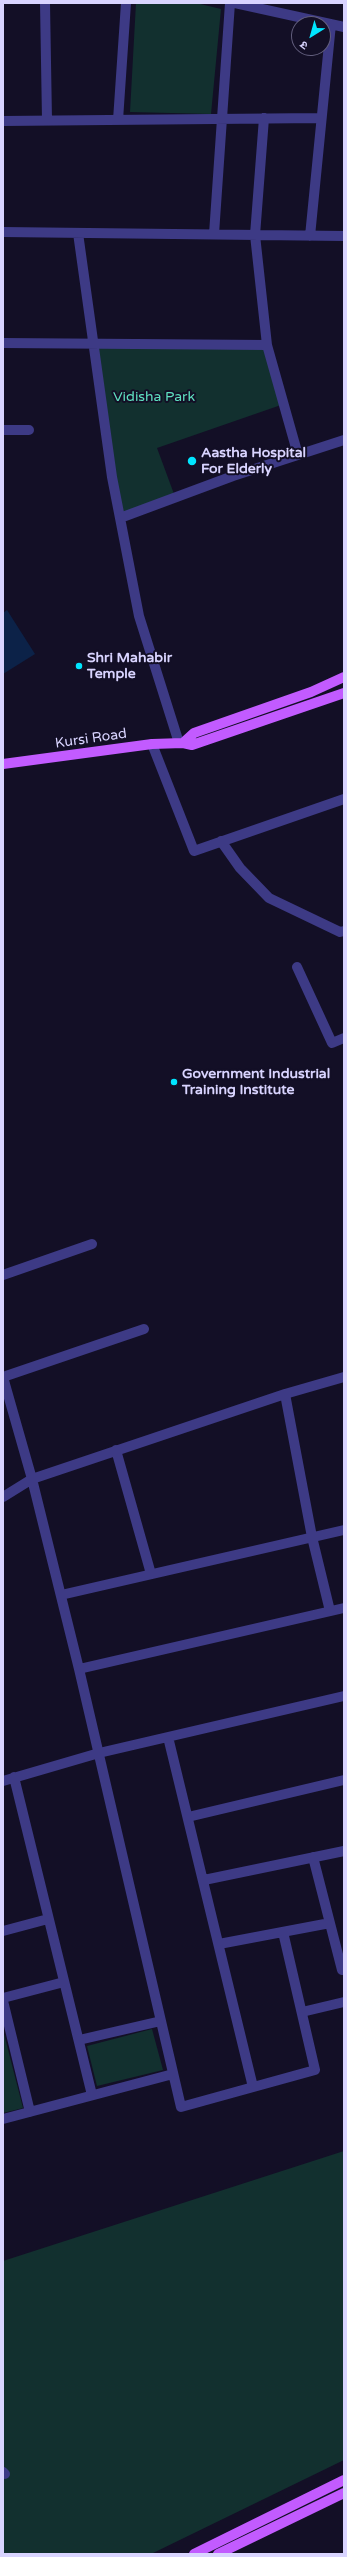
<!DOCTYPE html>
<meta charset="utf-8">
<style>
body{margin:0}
#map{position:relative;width:347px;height:2557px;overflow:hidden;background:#130f26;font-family:"Varela Round","Noto Sans Devanagari",sans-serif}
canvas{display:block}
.frame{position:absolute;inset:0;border:4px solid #d9d4ff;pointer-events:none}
.north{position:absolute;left:291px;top:16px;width:40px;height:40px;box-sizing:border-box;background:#130f26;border:1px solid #625e7d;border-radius:50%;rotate:217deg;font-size:11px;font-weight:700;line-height:16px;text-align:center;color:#d9d4ff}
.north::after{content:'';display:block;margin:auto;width:14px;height:18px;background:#00e5ff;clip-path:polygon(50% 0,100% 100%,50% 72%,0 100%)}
</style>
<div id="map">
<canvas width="347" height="2557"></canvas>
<div class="frame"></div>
<div class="north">उ</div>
</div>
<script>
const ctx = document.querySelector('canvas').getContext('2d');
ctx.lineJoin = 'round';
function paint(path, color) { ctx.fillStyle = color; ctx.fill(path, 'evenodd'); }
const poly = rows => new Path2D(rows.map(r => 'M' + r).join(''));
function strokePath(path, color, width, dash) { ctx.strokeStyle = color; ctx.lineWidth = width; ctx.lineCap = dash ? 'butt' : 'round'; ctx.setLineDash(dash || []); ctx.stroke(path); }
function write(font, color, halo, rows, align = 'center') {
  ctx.font = font + ' "Varela Round",sans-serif'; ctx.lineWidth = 4; ctx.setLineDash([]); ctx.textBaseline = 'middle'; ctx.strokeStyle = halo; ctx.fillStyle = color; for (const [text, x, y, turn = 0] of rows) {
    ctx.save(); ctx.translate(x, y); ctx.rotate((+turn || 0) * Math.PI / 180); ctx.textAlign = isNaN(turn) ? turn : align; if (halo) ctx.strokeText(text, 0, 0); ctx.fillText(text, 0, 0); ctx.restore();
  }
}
const green = poly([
 [136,3,196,3,221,9,211,114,130,112],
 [95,347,265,348,281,405,157,448,174,494,122,514],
 [152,2029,163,2070,97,2086,87,2046],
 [3,2030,23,2108,3,2113],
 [344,2151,344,2460,151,2554,3,2554,3,2261]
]);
const water = poly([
 [7,610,35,654,3,674,3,613]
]);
const minor = poly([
 [45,3,47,120],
 [235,3,344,27],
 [264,118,255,235,267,345,298,455],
 [118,120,126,3],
 [3,121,320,118],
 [3,232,344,236],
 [78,233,112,477,120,518,139,616,179,743],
 [214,234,230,3],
 [310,236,331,24],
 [3,343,267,345],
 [3,430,29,430],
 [120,518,233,476,344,440],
 [152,744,194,851,344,799],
 [221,841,240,868,269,898,340,932,344,931],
 [297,967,332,1043,344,1038],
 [3,1275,92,1244],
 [3,1377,32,1479,79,1669,181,2107,315,2070,283,1932],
 [3,1377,144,1329],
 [285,1394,312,1537,330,1611],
 [116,1450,151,1574],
 [3,1497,32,1479,285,1394,344,1377],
 [61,1595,344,1530],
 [79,1669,344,1608],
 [168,1737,253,2087],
 [14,1777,92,2095],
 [3,1781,99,1753,344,1696],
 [188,1817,344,1780],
 [313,1857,342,1970],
 [204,1880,344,1851],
 [3,1931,48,1919],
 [219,1944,330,1923],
 [3,1998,64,1982],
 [3,2001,30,2112],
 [302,2012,344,2002],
 [79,2040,161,2021],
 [3,2119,173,2074],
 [3,2472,5,2474]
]);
const major = poly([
 [183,743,194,733,311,692,344,677],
 [3,764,152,744,183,743,192,745,344,693],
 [194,2554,344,2480],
 [218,2554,344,2493]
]);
const markers = [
 [192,461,5,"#00e5ff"],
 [79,666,4,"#00e5ff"],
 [174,1082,4,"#00e5ff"]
];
const parkNames = [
 ["Vidisha Park",154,397]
];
const poiNames = [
 ["Aastha Hospital",201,453],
 ["For Elderly",201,469],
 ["Shri Mahabir",87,658],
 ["Temple",87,674],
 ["Government Industrial",182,1074],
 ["Training Institute",182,1090]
];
const streetNames = [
 ["Kursi Road",91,739,-8]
];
paint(green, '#12302f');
paint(water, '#0c2248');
strokePath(minor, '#3d3a85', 10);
strokePath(major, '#c25bff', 10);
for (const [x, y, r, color] of markers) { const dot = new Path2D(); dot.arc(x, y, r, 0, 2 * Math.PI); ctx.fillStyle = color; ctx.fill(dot); strokePath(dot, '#130f26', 1.5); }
write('14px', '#5fe0c0', '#130f26', parkNames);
write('bold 14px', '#d9d4ff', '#130f26', poiNames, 'left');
write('14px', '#d9d4ff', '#130f26', streetNames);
</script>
